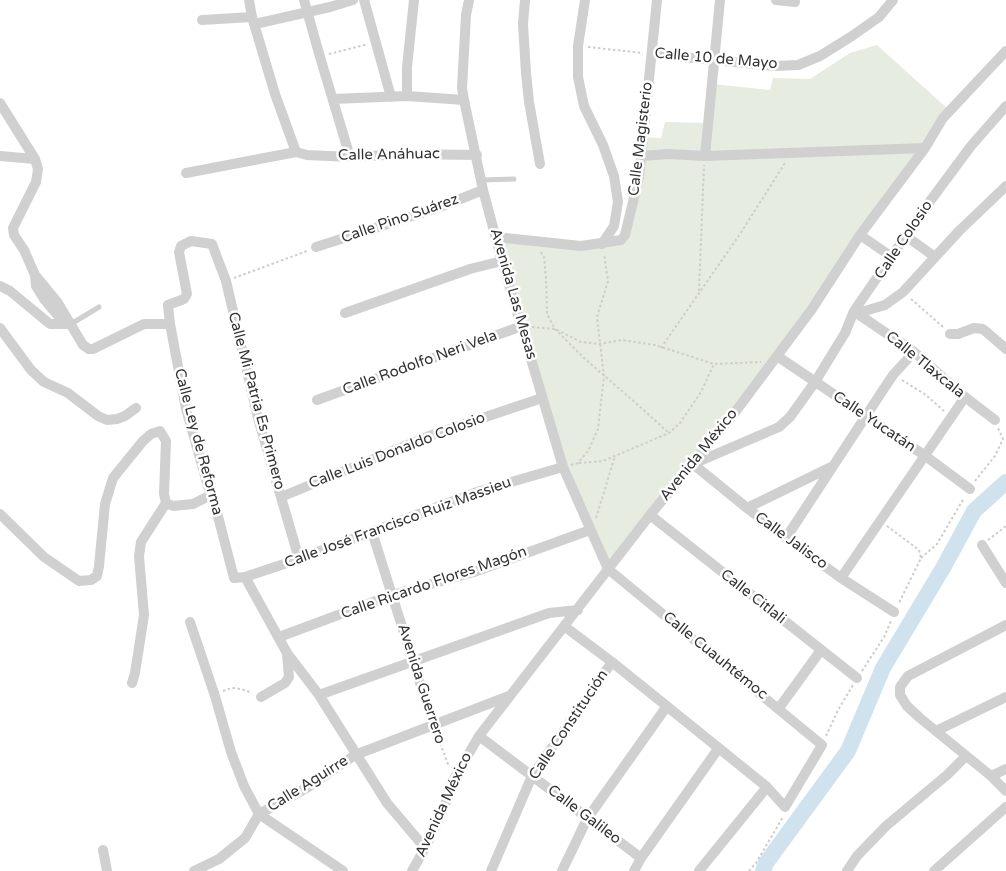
<!DOCTYPE html>
<meta charset="utf-8">
<style>
body{margin:0}
canvas{display:block;background:#fff}
</style>
<canvas width="1006" height="871"></canvas>
<script>
const ctx = document.querySelector('canvas').getContext('2d');
ctx.lineJoin = 'round';
function paint(path, color) { ctx.fillStyle = color; ctx.fill(path, 'evenodd'); }
const poly = rows => new Path2D(rows.map(r => 'M' + r).join(''));
function strokePath(path, color, width, dash) { ctx.strokeStyle = color; ctx.lineWidth = width; ctx.lineCap = dash ? 'butt' : 'round'; ctx.setLineDash(dash || []); ctx.stroke(path); }
function write(font, color, halo, rows, align = 'center') {
  ctx.font = font + ' "Varela Round",sans-serif'; ctx.lineWidth = 5; ctx.setLineDash([]); ctx.textBaseline = 'middle'; ctx.strokeStyle = halo; ctx.fillStyle = color; for (const [text, x, y, turn = 0] of rows) {
    ctx.save(); ctx.translate(x, y); ctx.rotate((+turn || 0) * Math.PI / 180); ctx.textAlign = isNaN(turn) ? turn : align; if (halo) ctx.strokeText(text, 0, 0); ctx.fillText(text, 0, 0); ctx.restore();
  }
}
const green = poly([
 [877,45,949,110,812,309,608,569,563,467,496,237,581,246,625,235,642,137,661,138,665,122,708,123,712,84,770,90,773,78,810,79,850,53]
]);
const river = poly([
 [763,871,766,863,848,751,883,668,943,568,974,511,1006,482]
]);
const path = poly([
 [588,47,643,53],
 [329,54,368,44],
 [541,252,544,257,546,279,547,314,555,329,585,359,638,405,669,433],
 [234,278,307,251],
 [699,291,704,165],
 [911,299,943,327],
 [532,327,555,329,581,342,599,344,622,340,655,345,714,364,761,362],
 [661,348,740,234,785,163],
 [902,380,926,395,944,411],
 [579,463,603,461,669,433,680,423,701,392,714,364],
 [571,465,578,463,588,451,598,429,604,376,597,317,608,281,604,254],
 [975,481,995,456,1003,439,998,428],
 [596,518,615,456],
 [887,526,919,550,921,558,899,603],
 [988,540,1006,526],
 [921,558,937,544,964,498],
 [862,671,884,637,891,621],
 [223,691,232,688,241,689,252,693],
 [437,734,449,767],
 [826,736,838,710,853,685],
 [749,871,756,863,783,817]
]);
const service = poly([
 [482,180,514,179],
 [71,324,99,307]
]);
const minor = poly([
 [249,0,252,17,275,94,296,152,307,155,350,157,406,154,477,155],
 [304,0,320,57,350,157],
 [364,0,391,97],
 [469,0,466,15,462,88,464,100,483,190,502,261,563,467,608,569,822,745,785,807,767,787,612,662,564,626],
 [525,0,523,24,526,73,529,102,540,164],
 [585,0,578,46,578,77,584,106,603,145,614,176,618,202,614,226,602,244],
 [776,0,795,2],
 [202,20,252,17],
 [255,24,330,7,353,0],
 [652,54,775,66,798,65,820,56,852,36,879,17,893,0],
 [407,96,407,67,414,0],
 [333,99,407,96,464,100],
 [0,103,35,159,38,169,36,182,13,228,14,235,24,250,35,275,58,303,83,345,89,349,93,349,144,324,170,324],
 [0,156,35,159],
 [641,156,669,154,705,156,925,148],
 [705,156,720,0],
 [186,173,296,152],
 [860,235,892,257],
 [906,236,935,257],
 [496,237,581,246,621,240,625,235,639,177,657,0],
 [316,247,440,207,483,190],
 [35,275,36,286,44,299,65,324],
 [0,286,10,291,50,324,71,324],
 [855,312,914,352,965,397,995,420],
 [345,313,470,269,502,261],
 [858,313,885,305,903,292,959,231,1006,186],
 [0,328,31,370,44,382,68,393,98,416,107,420,117,419,125,416,136,408],
 [950,334,958,334,974,328,983,329,1006,349],
 [777,356,924,455,970,489],
 [317,400,522,326],
 [281,497,429,436,542,398],
 [747,508,831,467],
 [0,514,44,557,79,581,91,580,97,576,99,566,105,504,113,478,143,441,151,434,160,431,166,441,164,494,166,503,173,506,193,504,207,497,211,497],
 [650,515,857,678],
 [372,532,433,724],
 [786,538,881,393,893,375,914,352],
 [982,545,1006,583],
 [299,559,258,418,226,281,212,244,191,241,181,246,179,252,187,294,184,299,168,305,170,324,186,409,211,497,214,501,234,578,245,577,299,559,480,491,563,467],
 [245,577,287,653,319,695,387,803,425,848],
 [841,578,965,397],
 [894,612,841,578,786,538,747,508,693,464,779,427,790,417,815,382,845,333,854,311,925,208,971,146,1006,106],
 [190,622,215,696,231,752,244,786,259,814,343,871],
 [1006,625,908,676,900,687,900,695,907,706,920,718,991,776,1006,791],
 [279,637,392,595,474,572,590,530],
 [132,683,135,673,144,615,139,556,141,542,166,503],
 [319,695,549,613,578,610],
 [261,697,285,683,289,677,287,654],
 [779,708,821,650],
 [936,731,1006,697],
 [479,736,641,858],
 [991,776,1006,769],
 [103,850,107,871],
 [194,871,219,859,245,838,259,814,310,786,355,755,509,696],
 [412,871,425,848,443,810,454,779,479,736,650,515,733,415,812,309,860,235,925,148,943,118,1006,51],
 [491,871,532,776,612,662],
 [562,871,587,819,667,706],
 [634,871,641,858,718,749],
 [699,871,767,787],
 [847,871,857,856,886,826,947,775,966,756],
 [934,871,1006,807]
]);
const streetNames = [
 ["Calle 10 de Mayo",716,59,5],
 ["Calle Magisterio",641,139,-83],
 ["Calle Anáhuac",389,155,-1],
 ["Calle Pino Suárez",400,219,-19],
 ["Calle Colosio",904,240,-56],
 ["Avenida Las Mesas",513,294,74],
 ["Calle Rodolfo Neri Vela",420,363,-20],
 ["Calle Tlaxcala",925,365,39],
 ["Calle Mi Patria Es Primero",256,401,75],
 ["Calle Yucatán",874,422,34],
 ["Calle Ley de Reforma",198,442,75],
 ["Calle Luis Donaldo Colosio",397,451,-21],
 ["Avenida México",699,455,-51],
 ["Calle José Francisco Ruiz Massieu",398,523,-20],
 ["Calle Jalisco",791,541,36],
 ["Calle Ricardo Flores Magón",434,583,-19],
 ["Calle Citlali",753,597,38],
 ["Calle Cuauhtémoc",715,656,39],
 ["Avenida Guerrero",421,684,72],
 ["Calle Constitución",569,725,-56],
 ["Calle Aguirre",308,784,-32],
 ["Avenida México",444,805,-65],
 ["Calle Galileo",584,815,37]
];
paint(green, '#e6ecdf');
strokePath(river, '#cfe2ee', 16);
strokePath(path, '#cdcdcd', 2, [2.5, 2.5]);
strokePath(service, '#d0d0d0', 5);
strokePath(minor, '#d0d0d0', 10);
write('15px', '#333', '#fff', streetNames);
</script>
